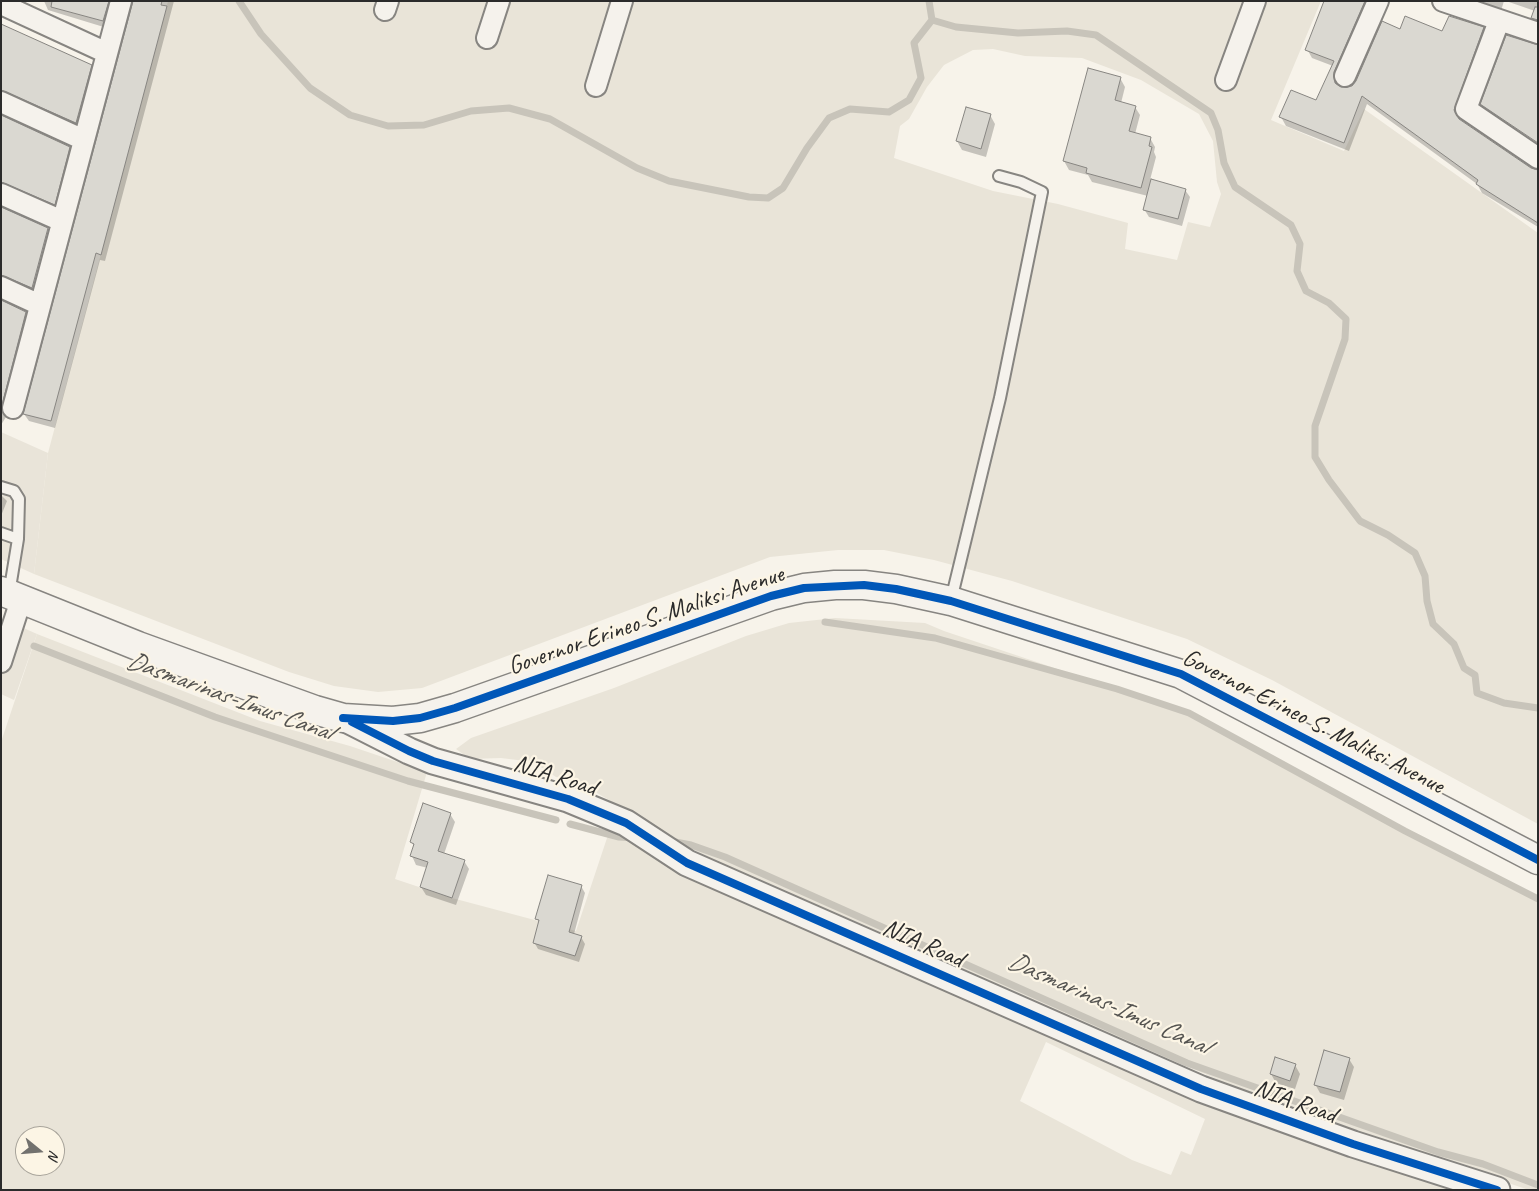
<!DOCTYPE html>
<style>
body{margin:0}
#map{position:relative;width:1539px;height:1191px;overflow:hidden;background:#f7f3ea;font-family:Caveat,sans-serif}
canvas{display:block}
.frame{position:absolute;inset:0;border:2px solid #2b2b2b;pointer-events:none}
.north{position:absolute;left:15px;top:1126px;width:50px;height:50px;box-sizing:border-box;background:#fcf5e5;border:1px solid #a8a49b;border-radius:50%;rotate:107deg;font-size:14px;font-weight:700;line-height:20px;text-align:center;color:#2b2b2b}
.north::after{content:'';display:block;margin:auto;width:18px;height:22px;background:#72716e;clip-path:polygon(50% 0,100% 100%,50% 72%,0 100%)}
</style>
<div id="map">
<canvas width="1539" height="1191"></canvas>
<div class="frame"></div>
<div class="north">N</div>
</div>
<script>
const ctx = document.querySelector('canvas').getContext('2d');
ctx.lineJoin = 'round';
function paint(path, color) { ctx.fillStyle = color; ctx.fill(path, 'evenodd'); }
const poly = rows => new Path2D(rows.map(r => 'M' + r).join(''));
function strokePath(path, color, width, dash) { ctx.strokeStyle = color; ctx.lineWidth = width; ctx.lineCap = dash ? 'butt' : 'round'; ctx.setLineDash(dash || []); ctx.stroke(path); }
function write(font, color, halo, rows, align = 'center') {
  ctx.font = font + ' Caveat,sans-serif'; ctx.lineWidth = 4.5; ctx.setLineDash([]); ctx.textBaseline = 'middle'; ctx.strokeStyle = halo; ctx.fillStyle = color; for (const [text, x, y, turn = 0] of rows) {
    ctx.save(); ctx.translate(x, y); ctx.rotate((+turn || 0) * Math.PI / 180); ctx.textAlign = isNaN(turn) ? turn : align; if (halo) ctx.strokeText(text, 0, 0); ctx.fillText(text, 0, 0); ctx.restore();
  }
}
const built = poly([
 [1,432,48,453,34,574,1,559],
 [1,618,37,634,14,700,1,694]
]);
const green = poly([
 [168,1,1321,1,1271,120,1344,151,1364,109,1538,233,1538,824,1272,680,1187,639,1012,581,934,560,884,550,838,550,770,557,422,688,378,692,334,686,289,672,34,574,48,453],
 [993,49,1025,56,1082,58,1141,80,1199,114,1213,141,1217,182,1221,194,1210,227,1188,222,1177,260,1125,249,1128,223,1058,204,993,191,894,158,900,126,909,119,927,87,944,65,973,50],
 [835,618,925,623,944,631,1189,713,1405,831,1538,899,1538,1190,1529,1190,1359,1133,1233,1086,1023,997,708,858,585,786,556,777,533,762,501,758,470,759,456,749,471,738,614,688,746,636,789,623],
 [37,634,260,721,350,746,427,772,395,879,452,898,576,931,611,826,1460,1190,1,1190,1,742],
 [1046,1042,1205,1119,1191,1155,1181,1151,1171,1175,1132,1160,1020,1101],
 [25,1136,55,1136,55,1166,25,1166]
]);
const shadow = poly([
 [44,1,116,1,107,28,48,10],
 [133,1,174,1,105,261,100,260,55,428,29,421,24,414],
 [1326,1,1376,1,1338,81,1339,86,1347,89,1357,82,1401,30,1442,32,1483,28,1488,37,1459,114,1460,122,1538,176,1538,227,1482,193,1477,184,1367,104,1349,151,1286,126,1281,117,1317,101,1333,66,1312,58,1307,49],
 [1475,1,1504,1,1500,14,1478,7],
 [1506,1,1538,1,1538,27,1532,18,1535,11],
 [1,25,91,65,96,74,81,131,1,100],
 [1538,45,1538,148,1487,113,1482,104],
 [1088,69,1120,78,1125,87,1121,103,1135,107,1140,115,1135,134,1150,138,1155,147,1154,152,1156,157,1150,180,1185,190,1190,197,1182,226,1149,217,1144,209,1148,196,1092,182,1088,175,1069,170,1064,161],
 [990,115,995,124,986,157,962,150,957,141],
 [1,116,69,148,74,156,59,212,1,192],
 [1,208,48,229,52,237,37,296,1,285],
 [1,302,25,313,30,321,6,417,1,425],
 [1,495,7,501,1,516],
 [450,814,455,822,444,854,464,861,469,869,456,905,426,895,421,887,428,868,416,865,412,856,414,847,412,842],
 [581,886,585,893,574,934,581,937,585,944,579,962,538,949,534,942,540,924,537,919],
 [1349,1059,1354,1067,1344,1100,1320,1093,1315,1084],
 [1295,1065,1300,1074,1295,1089,1276,1083,1271,1074]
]);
const stream = poly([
 [239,1,261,34,310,88,350,115,388,126,424,125,471,111,509,108,550,119,637,168,669,181,749,197,768,198,783,188,807,148,829,118,850,109,889,112,909,100,921,78,914,43,932,20,956,27,1018,33,1067,31,1096,35,1211,113,1218,130,1224,163,1235,187,1291,225,1300,244,1297,271,1306,291,1329,303,1346,319,1345,339,1315,426,1315,457,1329,480,1360,521,1388,535,1415,553,1425,576,1427,601,1433,624,1454,644,1464,668,1475,675,1477,693,1504,703,1538,708],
 [929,1,932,20],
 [825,622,935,638,1117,689,1189,713,1405,831,1538,899],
 [34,646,215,717,408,781,556,820],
 [570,824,619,837,634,838],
 [670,841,691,845,725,857,1187,1063,1438,1152,1483,1164,1538,1185]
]);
const building = poly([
 [52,1,109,1,103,21,51,7,52,1],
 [133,1,162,1,161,5,167,6,101,255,96,253,51,421,23,414,133,1],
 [1324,1,1365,1,1334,72,1335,83,1341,87,1352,86,1356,81,1382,21,1400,29,1405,16,1442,31,1449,16,1484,27,1454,110,1459,119,1531,168,1538,170,1538,223,1476,184,1478,180,1362,96,1344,143,1279,117,1291,90,1316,100,1334,61,1305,50,1324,1],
 [1535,7,1538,7,1538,20,1531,18,1535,7],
 [1,24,92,65,76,123,1,90,1,24],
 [1506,35,1538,45,1538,143,1480,104,1506,35],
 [1088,68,1121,77,1115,100,1136,106,1129,131,1151,137,1149,146,1152,147,1141,188,1086,173,1087,168,1063,161,1088,68],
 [966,107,991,114,981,149,956,141,966,107],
 [1,115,70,147,55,205,1,182,1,115],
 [1151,179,1186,189,1178,219,1143,210,1151,179],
 [1,207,48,228,32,288,1,275,1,207],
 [1,300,26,312,1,409,1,300],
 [423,803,451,813,438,851,465,860,452,898,420,887,428,862,410,856,414,844,410,842,423,803],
 [548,875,582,885,569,932,582,936,575,956,533,943,539,920,535,919,548,875],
 [1324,1050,1350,1058,1340,1092,1314,1085,1324,1050],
 [1275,1057,1296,1064,1290,1081,1270,1074,1275,1057]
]);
const service = poly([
 [1,487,14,491,19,499,18,539,9,594],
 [1,533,18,539],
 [951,600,1000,398,1042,192,1021,182,999,176]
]);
const minor = poly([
 [1443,1,1538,33],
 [1,4,107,53],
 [385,10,388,1],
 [1499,21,1466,109,1538,158],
 [487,38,499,1],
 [1345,76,1378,1],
 [1226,80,1255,1],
 [596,86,622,1],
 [1,102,84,140],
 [1,194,62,221],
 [1,287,40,305],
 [13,408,121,1],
 [1,662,21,600]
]);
const tertiary = poly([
 [344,718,409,751,433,761,568,799,626,823,687,863,1201,1089,1353,1144,1497,1190]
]);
const secondary = poly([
 [1,591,138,646,315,710,343,718,393,721,420,718,455,708,771,596,804,588,835,585,864,585,896,589,951,601,1181,674,1538,860]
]);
const cycleway = poly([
 [343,718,393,721,420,718,455,708,771,596,804,588,864,585,896,589,951,601,1181,674,1538,860],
 [352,722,409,751,433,761,568,799,626,823,687,863,1201,1089,1353,1144,1497,1190]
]);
const streetNames = [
 ["Governor Erineo S. Maliksi Avenue",646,621,-19],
 ["Governor Erineo S. Maliksi Avenue",1313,722,27],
 ["NIA Road",555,776,18],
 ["NIA Road",923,944,24],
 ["NIA Road",1295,1102,20]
];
const waterNames = [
 ["Dasmarinas-Imus Canal",229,697,20],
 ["Dasmarinas-Imus Canal",1108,1004,24]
];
paint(built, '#e9e4d9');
paint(green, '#e9e4d8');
paint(shadow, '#0003');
strokePath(stream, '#c8c4ba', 7);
paint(building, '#dad8d1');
strokePath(building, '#878581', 1);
strokePath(service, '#878581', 14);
strokePath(minor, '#878581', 24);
strokePath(tertiary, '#878581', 29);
strokePath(secondary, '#878581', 31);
strokePath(service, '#f5f2ec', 10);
strokePath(minor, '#f5f2ec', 20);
strokePath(tertiary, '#f5f2ec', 25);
strokePath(secondary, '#f5f2ec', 28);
strokePath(cycleway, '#0057b8', 8);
write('25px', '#2b2b2b', '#fcf5e5', streetNames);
write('italic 26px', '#545350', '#fcf5e5', waterNames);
</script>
